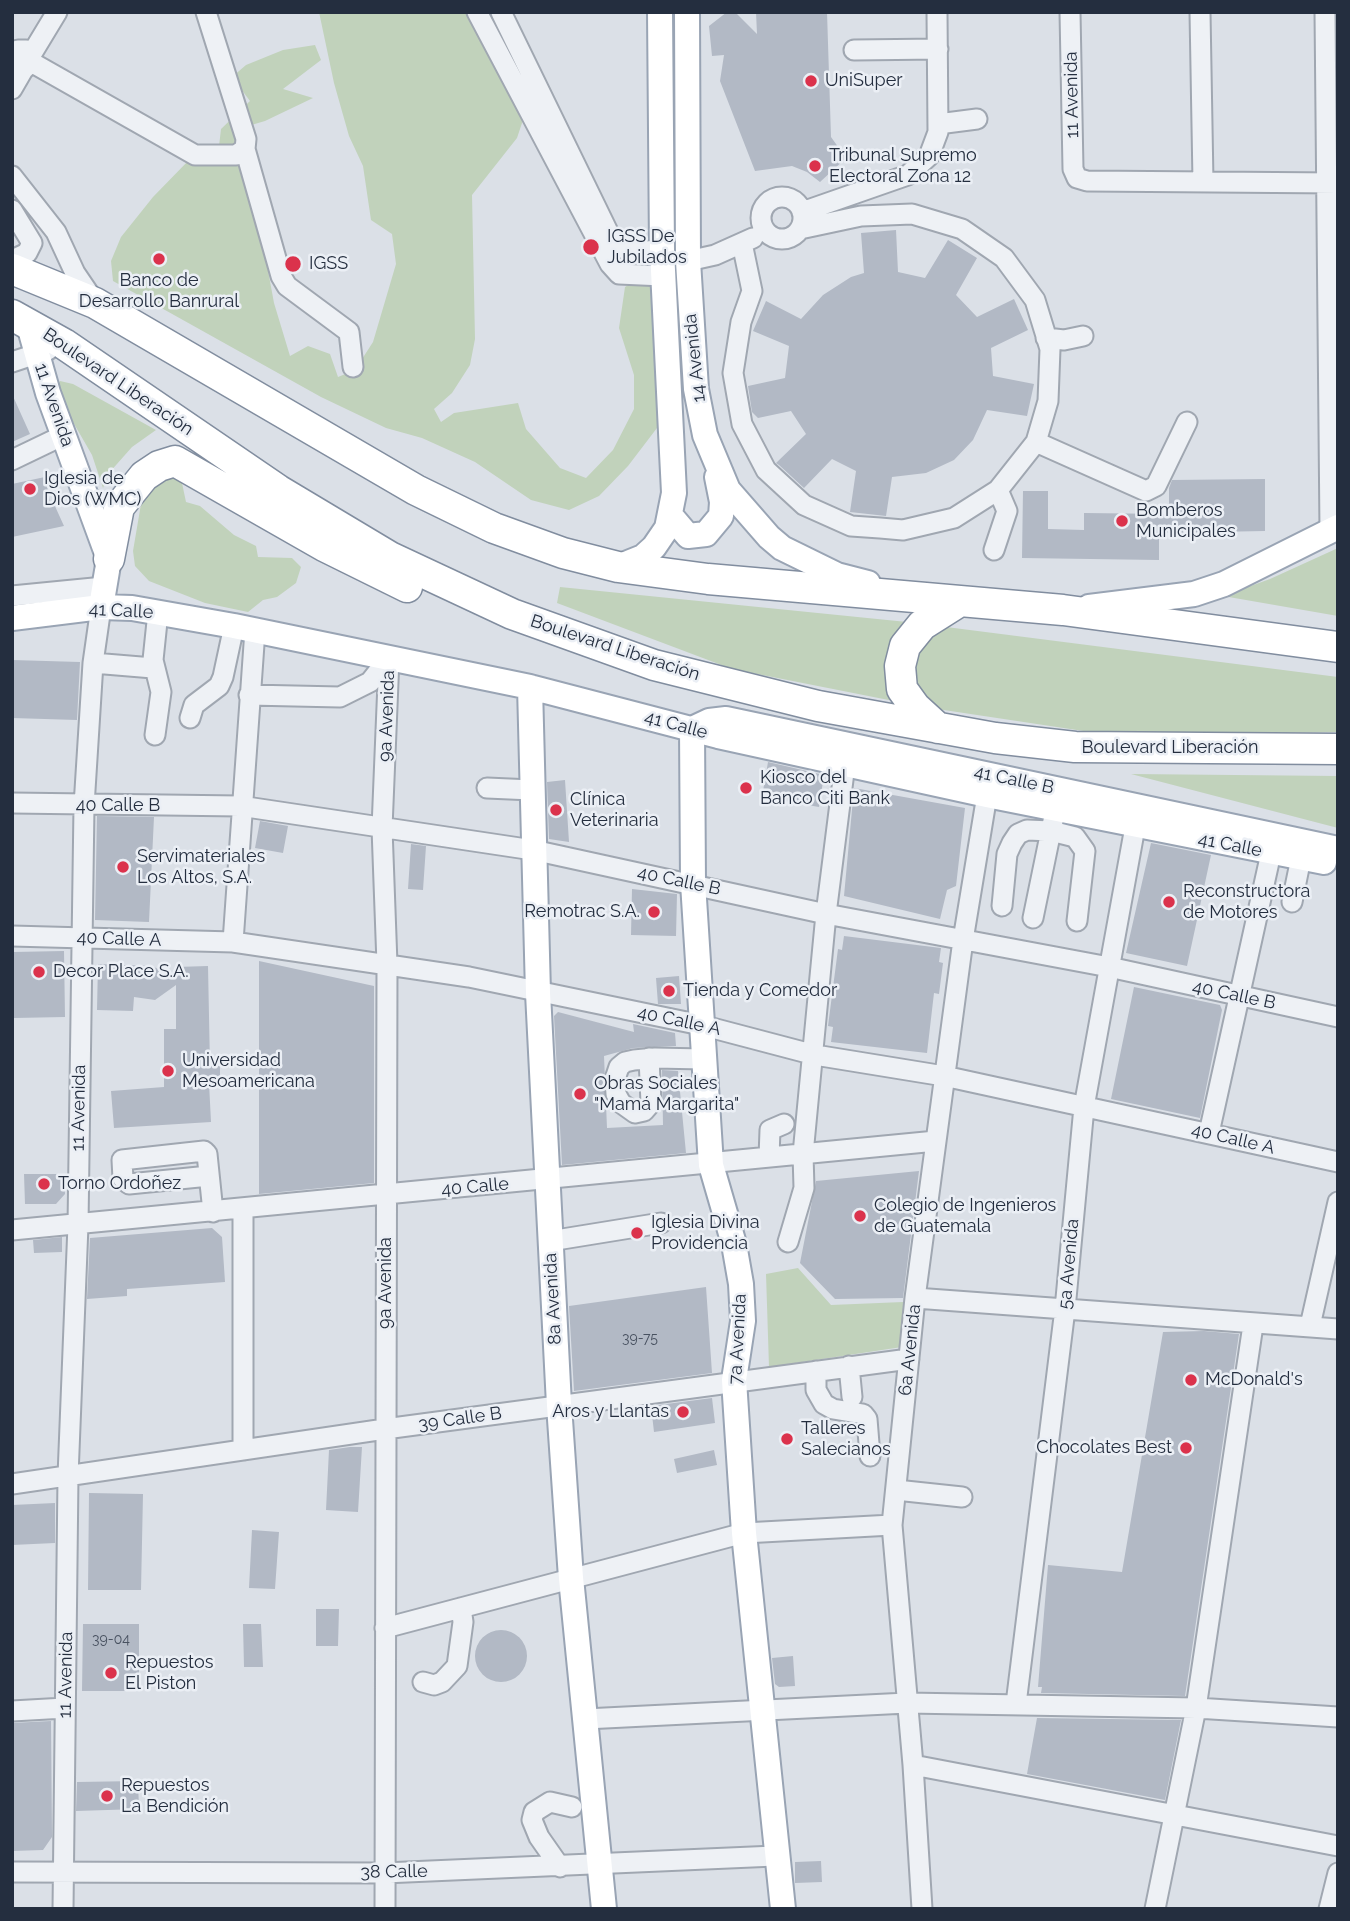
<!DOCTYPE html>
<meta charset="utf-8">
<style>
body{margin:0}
#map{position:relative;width:1350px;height:1921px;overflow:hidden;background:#dbe0e7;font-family:Raleway,sans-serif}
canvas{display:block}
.frame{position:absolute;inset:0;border:14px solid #242e3f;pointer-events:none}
</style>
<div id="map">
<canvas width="1350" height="1921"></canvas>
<div class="frame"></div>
</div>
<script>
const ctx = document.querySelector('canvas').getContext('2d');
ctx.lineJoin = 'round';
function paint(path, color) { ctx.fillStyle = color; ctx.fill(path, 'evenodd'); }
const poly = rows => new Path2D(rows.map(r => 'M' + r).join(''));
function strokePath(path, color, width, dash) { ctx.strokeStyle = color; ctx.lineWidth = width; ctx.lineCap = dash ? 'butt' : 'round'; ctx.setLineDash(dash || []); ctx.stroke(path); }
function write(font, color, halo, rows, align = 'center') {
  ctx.font = font + ' Raleway,sans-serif'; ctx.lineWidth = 5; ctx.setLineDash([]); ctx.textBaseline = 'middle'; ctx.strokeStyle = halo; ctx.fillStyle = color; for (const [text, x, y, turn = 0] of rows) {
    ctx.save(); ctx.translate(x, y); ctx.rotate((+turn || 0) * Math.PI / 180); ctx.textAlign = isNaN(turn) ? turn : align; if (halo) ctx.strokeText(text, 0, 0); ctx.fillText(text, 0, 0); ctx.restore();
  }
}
const green = poly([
 [319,12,475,12,527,108,517,138,472,195,475,339,470,365,452,393,434,409,441,422,454,413,518,403,526,429,560,468,586,478,613,450,634,409,634,375,619,328,625,287,640,278,656,285,662,379,657,428,628,466,599,496,569,510,531,500,475,462,422,438,386,428,321,397,113,281,111,261,121,237,153,197,189,160,218,155,221,129,250,101,232,77,246,65,283,50,315,45,321,60,283,89,313,98,265,121,241,128,254,194,253,218,265,229,267,265,274,303,290,356,308,346,330,354,338,377,355,370,373,342,396,264,392,234,371,220,363,166,349,136,334,83],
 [60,381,73,384,156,430,132,447,109,473,103,488,92,455,54,389],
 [170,476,182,483,186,502,200,506,234,535,256,546,258,557,292,558,301,567,296,583,277,597,263,600,248,612,205,603,149,581,135,566,133,551,141,504,152,489],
 [1338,548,1338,616,1223,596,1270,579],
 [560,587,907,622,1338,677,1338,732,1110,735,924,707,732,669,557,603],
 [1131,774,1338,776,1338,828],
 [798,1268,831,1305,903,1302,902,1347,769,1367,766,1274]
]);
const building = poly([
 [727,12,735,12,757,34,756,12,827,12,831,137,846,158,820,182,807,172,792,166,755,171,720,81,724,55,712,56,709,26],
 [896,230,898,272,925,278,948,240,977,258,956,295,977,317,1014,299,1028,330,991,348,993,376,1034,384,1027,416,987,410,973,440,954,460,926,473,892,477,886,516,850,512,856,471,832,459,804,488,779,465,776,463,806,434,791,411,758,418,752,412,748,386,785,378,789,346,753,331,766,301,801,319,823,295,851,277,864,273,861,233],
 [12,394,30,434,12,442],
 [45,477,51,505,54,504,64,526,12,537,12,484],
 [1265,479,1265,531,1159,533,1159,560,1022,558,1023,491,1048,491,1048,529,1084,530,1084,513,1169,514,1169,488,1172,480],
 [12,660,80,662,77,720,12,718],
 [768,762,824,775,819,807,762,797],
 [565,780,569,842,549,839,547,782],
 [854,788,965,808,956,886,947,890,940,919,844,896],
 [97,816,154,817,149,922,95,920],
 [260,821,288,826,283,853,255,848],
 [1151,843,1211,855,1187,966,1126,953],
 [411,844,426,846,423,890,408,889],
 [632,889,677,894,676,936,631,935],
 [844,936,941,948,939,962,943,963,939,994,934,993,927,1053,831,1042,833,1027,828,1026,838,949,842,950],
 [64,951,65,1017,14,1018,13,952],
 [259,961,374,986,374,1183,259,1194],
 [98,964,152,966,176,978,176,967,208,966,210,1066,220,1066,220,1082,209,1083,211,1122,114,1128,111,1091,164,1087,164,1029,176,1029,176,985,155,1000,134,997,133,1011,97,1010],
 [679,976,681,1004,658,1004,656,978],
 [1134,987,1220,1005,1222,1010,1200,1118,1111,1099],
 [558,1012,634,1032,633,1024,675,1033,676,1046,633,1048,604,1056,607,1128,663,1125,662,1070,678,1071,686,1153,562,1165,554,1016],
 [919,1171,903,1298,835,1299,800,1263,816,1181],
 [24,1174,64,1174,65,1194,56,1204,25,1204],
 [212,1228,222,1237,225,1282,127,1289,127,1296,87,1299,90,1238],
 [62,1237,62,1252,34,1253,33,1240],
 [706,1287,712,1373,574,1391,569,1306],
 [1204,1331,1239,1334,1185,1696,1041,1693,1042,1687,1038,1687,1048,1565,1122,1572,1163,1332],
 [712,1398,715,1423,654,1432,651,1406],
 [350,1447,362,1447,358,1512,326,1510,329,1450],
 [714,1450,717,1465,677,1473,674,1459],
 [89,1493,143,1494,141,1590,88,1590],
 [55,1503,55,1543,12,1545,12,1505],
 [252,1530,279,1532,275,1589,249,1588],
 [316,1609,339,1609,338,1646,316,1646],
 [83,1624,139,1624,139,1691,82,1691],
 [243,1624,261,1624,263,1667,244,1667],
 '475 1656a26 26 0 1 1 52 0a26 26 0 1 1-52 0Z',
 [793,1656,795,1686,779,1687,775,1684,772,1658],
 [1037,1718,1181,1720,1165,1800,1027,1774],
 [51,1721,52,1837,43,1850,12,1851,12,1723],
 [138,1781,139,1809,76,1811,77,1782],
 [821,1861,822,1882,795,1883,795,1862]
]);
const minor = poly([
 [206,12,246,139,245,149,281,276,287,286,349,332,353,367],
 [477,12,610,264,619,274,663,276],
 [501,12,611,238,629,252,662,250],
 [1070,12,1073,169,1077,178,1087,181,1337,183],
 [1200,12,1203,182],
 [1325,12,1330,531],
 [854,50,938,49],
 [12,55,18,50,26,50,31,62,23,70,12,65],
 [31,55,57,12],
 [31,62,195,155,236,155,245,149],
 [12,89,23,70],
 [938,124,977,119],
 [12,176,56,232,75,273,94,301],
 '761 218a21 21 0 1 1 42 0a21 21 0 1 1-42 0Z',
 [12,210,32,243,27,253,12,260],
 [802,212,908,175,929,156,938,132,937,12],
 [742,243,752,291,741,322,733,373,742,424,766,470,804,505,851,526,880,528,903,530,954,518,998,490,1036,442,1048,401,1050,349,1035,300,1004,258,962,229,912,214,861,216,800,229],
 [688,261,715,255,753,238],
 [1046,338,1064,340,1083,336],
 [12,362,48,350],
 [1036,442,1146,491,1156,486,1187,422],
 [12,460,64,435],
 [994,550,1007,511,998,490],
 [12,596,104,587],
 [93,663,153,668],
 [249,695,340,697,370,682,389,658],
 [190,718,194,705,219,686,223,677,234,626],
 [155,735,161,692,153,660,158,612],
 [487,788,532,790],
 [12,803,240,806,533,850,826,914,1109,967,1338,1017],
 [1292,902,1301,858],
 [1002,906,1007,854,1012,843,1018,834,1027,830,1051,831,1075,837,1085,851,1077,921],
 [1033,918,1053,821],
 [12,936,233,942,469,977,701,1025,815,1055,944,1076,1338,1162],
 [233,942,255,630],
 [649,1058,651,1103,644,1111,635,1113,621,1103,616,1094,615,1079,619,1067,625,1062,634,1060,655,1058,704,1059],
 [1209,1133,1271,853],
 [769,1157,770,1130,784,1124],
 [209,1176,129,1184,123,1179,122,1160,204,1151,207,1154,213,1212],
 [243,1210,243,1450],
 [12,1230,936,1141],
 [550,1241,661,1223],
 [788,1242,804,1188,803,1154,826,914,845,764],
 [915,1298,1338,1329],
 [1310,1326,1338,1202],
 [849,1366,852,1397],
 [816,1371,816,1390,824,1404,833,1409,863,1414,867,1419,870,1456],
 [12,1484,385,1429,909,1359],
 [896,1490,962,1497],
 [385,1628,744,1533,892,1525],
 [423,1682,434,1685,442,1682,457,1666,463,1622,461,1608],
 [1016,1704,1065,1309,1084,1107,1135,827],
 [12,1711,65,1708],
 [585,1719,907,1703,1196,1708,1338,1717],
 [913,1765,1338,1846],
 [560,1867,539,1837,532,1820,534,1812,550,1802,572,1807],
 [12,1872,384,1873,775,1856],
 [63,1909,68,1476,78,1225,84,806,93,663,101,607],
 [385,1909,387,964,382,828,389,658],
 [922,1909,913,1765,892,1525,915,1298,963,940,987,795],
 [1155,1909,1196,1708,1253,1325],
 [1329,1909,1338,1873]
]);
const major = poly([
 [687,12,688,261,696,389,705,435,728,490,769,537,782,548,837,575,868,583],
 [28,322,48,393,109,559,101,607],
 [671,516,688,536,706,534,721,516,722,502,717,477],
 [618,567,643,557,654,547,667,528,674,493,662,250,660,12],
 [1089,607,1194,594,1224,584,1338,527],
 [12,618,101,607,132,608,234,626,530,687,718,736,987,795,1324,862],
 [530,687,538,993,559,1405,571,1578,604,1909],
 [783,1909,744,1533,734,1380,743,1321,741,1284,734,1244,711,1165,693,883,692,729,709,721,726,719,1338,849]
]);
const highway = poly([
 [12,269,95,303,416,490,494,528,563,553,618,567,708,579,1063,610,1338,647],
 [12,315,64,344,278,490,390,557,512,614,654,665,818,706,995,738,1075,747,1338,749],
 [109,559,119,507,144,476,159,466,175,461,324,546,407,587],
 [938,728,915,707,902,689,900,666,905,646,922,625,960,601]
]);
const markers = [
 [811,81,7,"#db324c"],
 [815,166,7,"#db324c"],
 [591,247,9,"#db324c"],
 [159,259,7,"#db324c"],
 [293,264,9,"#db324c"],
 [30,489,7,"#db324c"],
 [1122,521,7,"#db324c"],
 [746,788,7,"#db324c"],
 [556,810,7,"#db324c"],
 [123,867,7,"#db324c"],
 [1169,902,7,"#db324c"],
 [654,912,7,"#db324c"],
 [39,972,7,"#db324c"],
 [669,991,7,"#db324c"],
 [168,1071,7,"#db324c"],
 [580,1094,7,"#db324c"],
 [44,1184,7,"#db324c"],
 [860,1216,7,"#db324c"],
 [637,1233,7,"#db324c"],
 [1191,1380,7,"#db324c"],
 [683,1412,7,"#db324c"],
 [787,1439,7,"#db324c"],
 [1186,1448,7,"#db324c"],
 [111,1673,7,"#db324c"],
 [107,1796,7,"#db324c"]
];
const numberNames = [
 ["39-75",640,1339],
 ["39-04",111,1640]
];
const poiNames = [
 ["UniSuper",825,81],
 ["Tribunal Supremo",829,156],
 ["Electoral Zona 12",829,177],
 ["IGSS De",607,237],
 ["Jubilados",607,258],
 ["IGSS",309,264],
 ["Banco de",159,281,"center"],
 ["Desarrollo Banrural",159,302,"center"],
 ["Iglesia de",44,479],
 ["Dios (WMC)",44,500],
 ["Bomberos",1136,511],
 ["Municipales",1136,532],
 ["Kiosco del",760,778],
 ["Banco Citi Bank",760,799],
 ["Clínica",570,800],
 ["Veterinaria",570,821],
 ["Servimateriales",137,857],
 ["Los Altos, S.A.",137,878],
 ["Reconstructora",1183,892],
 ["de Motores",1183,913],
 ["Remotrac S.A.",640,912,"right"],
 ["Decor Place S.A.",53,972],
 ["Tienda y Comedor",683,991],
 ["Universidad",182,1061],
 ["Mesoamericana",182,1082],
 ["Obras Sociales",594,1084],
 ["\"Mamá Margarita\"",594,1105],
 ["Torno Ordoñez",58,1184],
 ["Colegio de Ingenieros",874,1206],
 ["de Guatemala",874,1227],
 ["Iglesia Divina",651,1223],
 ["Providencia",651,1244],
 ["McDonald's",1205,1380],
 ["Aros y Llantas",669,1412,"right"],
 ["Talleres",801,1429],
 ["Salecianos",801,1450],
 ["Chocolates Best",1172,1448,"right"],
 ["Repuestos",125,1663],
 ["El Piston",125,1684],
 ["Repuestos",121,1786],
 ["La Bendición",121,1807]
];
const streetNames = [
 ["11 Avenida",1072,95,-91],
 ["14 Avenida",695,358,-96],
 ["Boulevard Liberación",118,382,34],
 ["11 Avenida",54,405,71],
 ["41 Calle",121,611,3],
 ["Boulevard Liberación",615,648,18],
 ["9a Avenida",387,716,-88],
 ["41 Calle",676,725,15],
 ["Boulevard Liberación",1170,748],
 ["41 Calle B",1014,780,12],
 ["40 Calle B",118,806],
 ["41 Calle",1230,845,11],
 ["40 Calle B",679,881,12],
 ["40 Calle A",119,939,2],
 ["40 Calle B",1234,995,12],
 ["40 Calle A",679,1021,12],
 ["11 Avenida",79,1108,-89],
 ["40 Calle A",1233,1139,13],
 ["40 Calle",475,1187,-5],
 ["5a Avenida",1069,1264,-85],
 ["9a Avenida",386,1283,-90],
 ["8a Avenida",553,1299,-93],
 ["7a Avenida",738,1339,-87],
 ["6a Avenida",910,1350,-84],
 ["39 Calle B",460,1419,-8],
 ["11 Avenida",66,1675,-89],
 ["38 Calle",394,1872,-1]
];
paint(green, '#c1d2bb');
paint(building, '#b2b9c5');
strokePath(minor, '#a0a7b1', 23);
strokePath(major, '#99a4b4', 28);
strokePath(highway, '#818d9f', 33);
strokePath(minor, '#eef1f5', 19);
strokePath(major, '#fff', 24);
strokePath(highway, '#fff', 30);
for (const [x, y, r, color] of markers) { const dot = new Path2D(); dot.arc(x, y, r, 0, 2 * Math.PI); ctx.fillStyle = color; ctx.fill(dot); strokePath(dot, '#ebeff5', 2.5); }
write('14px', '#485160', null, numberNames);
write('18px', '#242e3f', '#ebeff5', poiNames, 'left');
write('18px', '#242e3f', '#ebeff5', streetNames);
</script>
